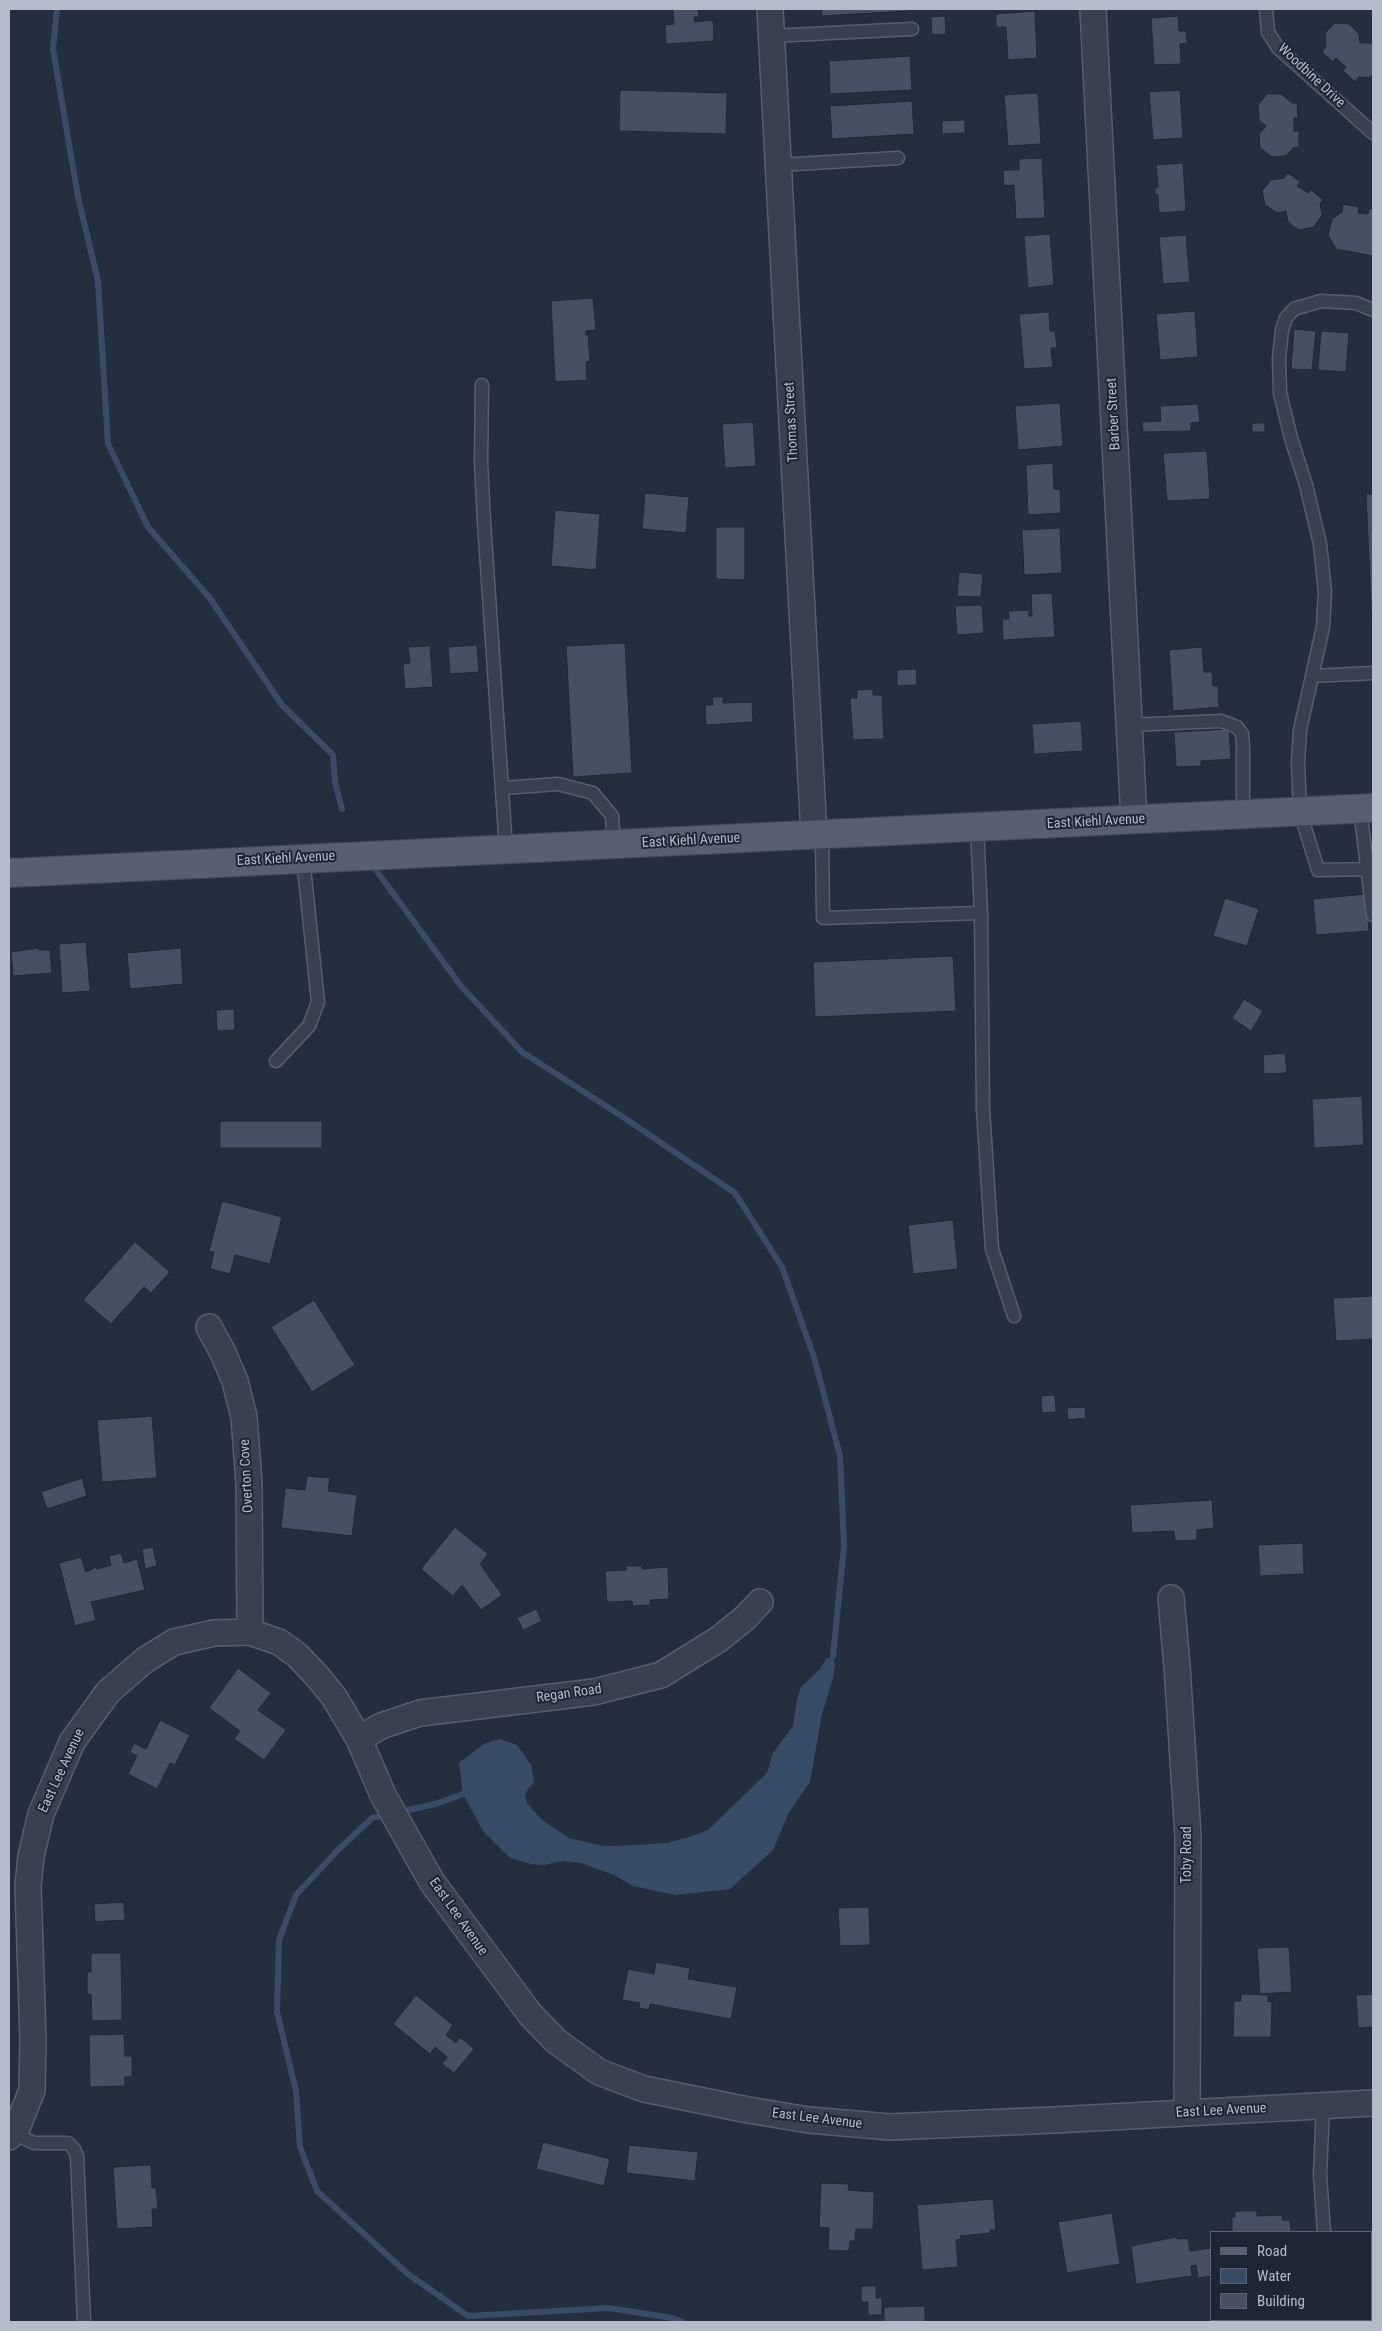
<!DOCTYPE html>
<style>
body{margin:0}
#map{position:relative;width:1382px;height:2331px;overflow:hidden;background:#242f3e;font-family:"Roboto Condensed",sans-serif}
canvas{display:block}
.frame{position:absolute;inset:0;border:10px solid #b4bcc9;pointer-events:none}
.legend{position:absolute;left:1210px;top:2231px;width:162px;height:90px;box-sizing:border-box;background:#1d2633;border:1px solid #59626f;margin:0;padding:6px 9px;list-style:none;font-size:15px;color:#b4bcc9}
.legend li{display:flex;align-items:center;gap:10px;height:25px}
.legend b{width:25px;border:1px solid #59626f}
</style>
<div id="map">
<canvas width="1382" height="2331"></canvas>
<div class="frame"></div>
<ul class="legend">
<li><b style="height:6px;background:#56606e"></b>Road</li>
<li><b style="height:14px;background:#394c67"></b>Water</li>
<li><b style="height:14px;background:#455162"></b>Building</li>
</ul>
</div>
<script>
const ctx = document.querySelector('canvas').getContext('2d');
ctx.lineJoin = 'round';
function paint(path, color) { ctx.fillStyle = color; ctx.fill(path, 'evenodd'); }
const poly = rows => new Path2D(rows.map(r => 'M' + r).join(''));
function strokePath(path, color, width, dash) { ctx.strokeStyle = color; ctx.lineWidth = width; ctx.lineCap = dash ? 'butt' : 'round'; ctx.setLineDash(dash || []); ctx.stroke(path); }
function write(font, color, halo, rows, align = 'center') {
  ctx.font = font + ' "Roboto Condensed",sans-serif'; ctx.lineWidth = 4; ctx.setLineDash([]); ctx.textBaseline = 'middle'; ctx.strokeStyle = halo; ctx.fillStyle = color; for (const [text, x, y, turn = 0] of rows) {
    ctx.save(); ctx.translate(x, y); ctx.rotate((+turn || 0) * Math.PI / 180); ctx.textAlign = isNaN(turn) ? turn : align; if (halo) ctx.strokeText(text, 0, 0); ctx.fillText(text, 0, 0); ctx.restore();
  }
}
const water = poly([
 [833,1656,835,1665,833,1678,822,1714,810,1782,789,1812,773,1850,730,1889,675,1895,633,1886,614,1875,581,1863,562,1861,544,1865,531,1864,510,1858,483,1831,463,1794,459,1763,484,1744,500,1739,517,1745,531,1765,534,1782,527,1790,525,1797,527,1803,542,1820,569,1838,603,1846,619,1846,667,1843,689,1837,708,1830,767,1773,773,1753,793,1726,797,1699,801,1687,820,1669,826,1659]
]);
const stream = poly([
 [57,9,53,49,78,197,98,281,108,444,148,527,209,597,282,705,333,755,335,782,342,809],
 [373,866,461,986,522,1052,623,1117,735,1193,782,1267,814,1357,840,1456,844,1546,833,1656],
 [400,1812,435,1804,463,1794],
 [387,1815,372,1818,337,1851,296,1895,279,1940,277,2012,296,2091,300,2147,317,2191,408,2274,468,2316,609,2308,672,2318,683,2322]
]);
const building = poly([
 [673,9,698,9,699,17,694,17,695,22,713,20,714,41,666,44,665,25,674,24,673,9],
 [822,9,908,9,908,11,822,16,822,9],
 [1035,11,1037,58,1008,60,1006,27,996,27,996,14,1035,11],
 [945,16,946,34,932,35,931,17,945,16],
 [1178,16,1179,31,1186,31,1187,43,1180,44,1181,64,1154,65,1151,18,1178,16],
 [1335,23,1349,24,1359,34,1360,43,1370,43,1373,45,1373,74,1369,78,1359,77,1355,82,1343,71,1346,67,1336,58,1333,62,1322,52,1326,47,1325,33,1335,23],
 [910,56,912,90,830,94,829,61,910,56],
 [620,90,727,93,726,134,619,131,620,90],
 [1180,90,1183,138,1153,140,1149,92,1180,90],
 [1038,93,1041,144,1008,146,1004,95,1038,93],
 [1267,94,1281,94,1292,103,1297,103,1298,118,1294,118,1294,131,1299,131,1299,147,1293,148,1286,156,1272,157,1260,148,1259,134,1266,126,1259,120,1258,105,1267,94],
 [912,101,914,134,832,139,830,106,912,101],
 [965,120,965,133,942,134,942,121,965,120],
 [1042,158,1045,218,1016,219,1014,185,1004,186,1003,170,1019,170,1019,159,1042,158],
 [1183,163,1186,211,1159,213,1158,195,1155,195,1155,188,1158,187,1156,165,1183,163],
 [1288,173,1300,182,1297,186,1308,193,1311,190,1323,200,1320,204,1322,215,1314,227,1299,230,1288,222,1286,211,1277,213,1265,205,1262,191,1271,180,1284,178,1288,173],
 [1343,204,1359,207,1358,213,1368,214,1369,208,1373,209,1373,256,1336,249,1328,235,1332,219,1342,212,1343,204],
 [1050,234,1054,285,1028,288,1024,236,1050,234],
 [1186,235,1190,282,1163,284,1159,237,1186,235],
 [593,298,596,330,586,331,586,335,588,335,590,361,586,362,587,380,555,382,551,301,593,298],
 [1195,311,1198,357,1160,360,1156,314,1195,311],
 [1049,312,1050,331,1055,331,1057,348,1051,348,1053,367,1024,369,1019,314,1049,312],
 [1294,329,1316,331,1312,370,1291,369,1294,329],
 [1321,331,1349,333,1346,372,1318,370,1321,331],
 [1060,403,1063,446,1018,450,1015,406,1060,403],
 [1198,404,1200,422,1191,423,1191,431,1143,432,1142,422,1161,421,1160,406,1198,404],
 [753,422,756,466,725,468,722,424,753,422],
 [1252,423,1265,423,1265,432,1252,432,1252,423],
 [1207,451,1210,499,1167,501,1163,453,1207,451],
 [1053,463,1054,489,1060,489,1061,513,1028,515,1026,465,1053,463],
 [645,493,689,497,686,533,642,529,645,493],
 [1366,494,1373,494,1373,625,1372,625,1366,494],
 [555,510,600,514,596,570,551,566,555,510],
 [716,527,745,527,745,580,716,579,716,527],
 [1060,528,1062,573,1024,575,1022,530,1060,528],
 [959,572,983,574,981,597,957,596,959,572],
 [1052,593,1055,637,1003,640,1002,619,1009,619,1008,611,1029,610,1029,616,1032,616,1031,594,1052,593],
 [982,605,984,633,957,635,955,606,982,605],
 [625,643,632,773,573,777,566,646,625,643],
 [477,645,479,672,450,674,448,647,477,645],
 [430,646,433,687,405,689,403,664,410,663,408,647,430,646],
 [1202,647,1204,672,1212,672,1213,686,1218,686,1219,707,1173,711,1169,650,1202,647],
 [916,669,917,685,897,686,897,670,916,669],
 [873,689,873,695,882,695,884,739,853,740,850,698,857,698,857,690,873,689],
 [712,697,723,697,723,703,752,702,753,722,706,725,705,705,713,705,712,697],
 [1081,721,1083,751,1034,754,1032,724,1081,721],
 [1229,729,1231,759,1201,761,1201,766,1176,767,1174,732,1229,729],
 [1366,894,1369,931,1316,935,1313,899,1366,894],
 [1225,898,1259,909,1247,946,1213,936,1225,898],
 [86,942,90,991,62,993,59,944,86,942],
 [39,948,39,950,50,950,52,973,13,976,11,952,39,948],
 [181,948,183,984,130,989,127,953,181,948],
 [953,956,956,1011,815,1017,813,962,953,956],
 [1244,999,1263,1011,1251,1031,1232,1018,1244,999],
 [234,1009,235,1030,217,1031,216,1010,234,1009],
 [1285,1053,1287,1073,1264,1074,1263,1055,1285,1053],
 [1362,1096,1364,1145,1314,1148,1312,1099,1362,1096],
 [220,1121,322,1121,322,1148,220,1148,220,1121],
 [222,1201,282,1217,270,1264,235,1255,230,1274,210,1269,214,1252,209,1251,222,1201],
 [953,1220,958,1269,913,1274,908,1225,953,1220],
 [135,1242,170,1272,151,1293,144,1287,111,1324,83,1300,135,1242],
 [1373,1296,1373,1339,1336,1341,1333,1298,1373,1296],
 [314,1300,355,1365,312,1392,271,1327,314,1300],
 [1055,1395,1056,1412,1042,1413,1041,1396,1055,1395],
 [1085,1407,1086,1418,1068,1420,1067,1408,1085,1407],
 [152,1416,157,1478,102,1482,97,1420,152,1416],
 [307,1476,330,1478,328,1491,357,1495,352,1536,281,1528,285,1488,305,1490,307,1476],
 [82,1478,87,1496,47,1509,41,1492,82,1478],
 [1212,1500,1214,1528,1197,1530,1197,1540,1175,1541,1174,1531,1132,1533,1130,1505,1212,1500],
 [455,1527,488,1554,480,1564,502,1595,481,1610,462,1585,453,1596,421,1569,455,1527],
 [1303,1543,1304,1574,1260,1576,1258,1545,1303,1543],
 [153,1547,157,1566,145,1569,142,1549,153,1547],
 [121,1553,124,1563,137,1559,145,1590,91,1602,96,1620,75,1626,59,1563,81,1557,86,1572,96,1567,97,1569,111,1565,109,1556,121,1553],
 [626,1566,642,1566,642,1569,668,1567,669,1599,650,1600,650,1605,633,1606,632,1601,607,1602,605,1571,626,1570,626,1566],
 [536,1609,542,1621,523,1630,517,1618,536,1609],
 [238,1668,271,1693,258,1710,286,1730,264,1760,234,1739,240,1731,209,1708,238,1668],
 [160,1720,190,1735,175,1765,170,1763,157,1789,128,1774,137,1756,130,1752,134,1743,146,1749,160,1720],
 [124,1902,125,1920,95,1922,94,1904,124,1902],
 [869,1907,870,1945,840,1946,838,1908,869,1907],
 [1289,1947,1292,1992,1260,1994,1257,1948,1289,1947],
 [91,1953,121,1953,122,2020,92,2021,91,1994,87,1994,87,1972,91,1972,91,1953],
 [656,1962,690,1968,688,1979,737,1987,731,2019,650,2004,649,2010,639,2008,640,2003,622,2000,628,1969,654,1974,656,1962],
 [1241,1994,1268,1995,1268,2001,1272,2002,1271,2037,1233,2037,1234,2001,1241,2001,1241,1994],
 [1373,1994,1373,2027,1358,2028,1356,1995,1373,1994],
 [416,1995,453,2025,446,2035,456,2043,460,2037,474,2049,454,2073,442,2064,447,2057,435,2047,430,2054,393,2024,416,1995],
 [124,2034,125,2056,132,2056,132,2077,125,2077,125,2086,90,2087,89,2035,124,2034],
 [543,2142,610,2159,604,2186,536,2169,543,2142],
 [629,2145,698,2152,695,2181,626,2173,629,2145],
 [151,2165,152,2188,156,2188,158,2209,152,2209,153,2227,117,2229,113,2167,151,2165],
 [821,2183,849,2184,848,2190,874,2192,873,2229,856,2229,855,2241,850,2241,849,2251,828,2250,829,2228,819,2227,821,2183],
 [993,2199,996,2230,990,2230,991,2233,960,2236,961,2239,956,2240,958,2267,922,2270,917,2205,993,2199],
 [1235,2211,1257,2211,1257,2216,1282,2215,1282,2220,1290,2220,1291,2232,1232,2232,1232,2217,1235,2217,1235,2211],
 [1112,2213,1120,2264,1067,2273,1058,2222,1112,2213],
 [1176,2237,1177,2239,1188,2238,1190,2251,1211,2248,1211,2276,1198,2278,1196,2265,1191,2266,1192,2276,1136,2284,1131,2246,1176,2237],
 [861,2286,876,2286,876,2298,882,2298,882,2315,868,2315,868,2302,861,2302,861,2286],
 [925,2306,925,2322,884,2322,884,2307,925,2306]
]);
const lane = poly([
 [1266,9,1268,32,1278,48,1373,133],
 [771,36,912,29],
 [778,165,898,158],
 [1373,310,1356,303,1321,301,1294,309,1286,318,1282,330,1279,358,1280,393,1291,438,1306,485,1320,544,1325,592,1323,627,1300,730,1298,762,1300,812,1318,870,1373,869],
 [482,385,481,462,484,522,506,849],
 [1312,676,1373,673],
 [1129,725,1221,721,1237,727,1242,734,1243,747,1243,814],
 [503,788,558,784,593,793,612,816,614,844],
 [1360,809,1373,915],
 [822,836,823,918,981,913,977,828],
 [981,913,983,1109,992,1249,1014,1316],
 [276,1061,309,1026,318,1002,303,858],
 [1323,2106,1320,2175,1324,2232],
 [12,2133,34,2143,68,2143,74,2149,77,2156,84,2322],
 [1326,2322,1326,2320]
]);
const street = poly([
 [770,9,814,835],
 [1093,9,1134,820],
 [209,1327,223,1353,235,1381,244,1417,249,1483,250,1632],
 [1171,1598,1177,1666,1188,1836,1187,2113],
 [359,1739,381,1726,420,1713,594,1692,661,1675,719,1639,745,1618,760,1602],
 [9,2137,17,2128,32,2090,33,2039,28,1886,31,1856,41,1814,72,1742,108,1692,145,1660,174,1642,214,1633,250,1632,279,1642,297,1655,317,1676,334,1697,359,1739,383,1795,432,1882,530,2014,556,2041,599,2072,644,2089,748,2110,809,2120,890,2127,1055,2120,1373,2103]
]);
const primary = poly([
 [9,873,1373,808]
]);
const streetNames = [
 ["Woodbine Drive",1311,76,43],
 ["Barber Street",1114,414,-93],
 ["Thomas Street",792,422,-93],
 ["East Kiehl Avenue",1096,822,-3],
 ["East Kiehl Avenue",691,841,-3],
 ["East Kiehl Avenue",286,859,-3],
 ["Overton Cove",247,1476,-93],
 ["Regan Road",569,1694,-8],
 ["East Lee Avenue",62,1771,-65],
 ["Toby Road",1187,1855,-90],
 ["East Lee Avenue",458,1917,55],
 ["East Lee Avenue",1221,2111,-3],
 ["East Lee Avenue",817,2119,7]
];
paint(water, '#394c67');
strokePath(stream, '#394c67', 6);
paint(building, '#455162');
strokePath(building, '#1f2835', 1);
strokePath(lane, '#565f6c', 15);
strokePath(street, '#565f6c', 28);
strokePath(primary, '#414a57', 30);
strokePath(lane, '#38414e', 12);
strokePath(street, '#38414e', 25);
strokePath(primary, '#56606e', 28);
write('14px', '#b4bcc9', '#1d2633', streetNames);
</script>
